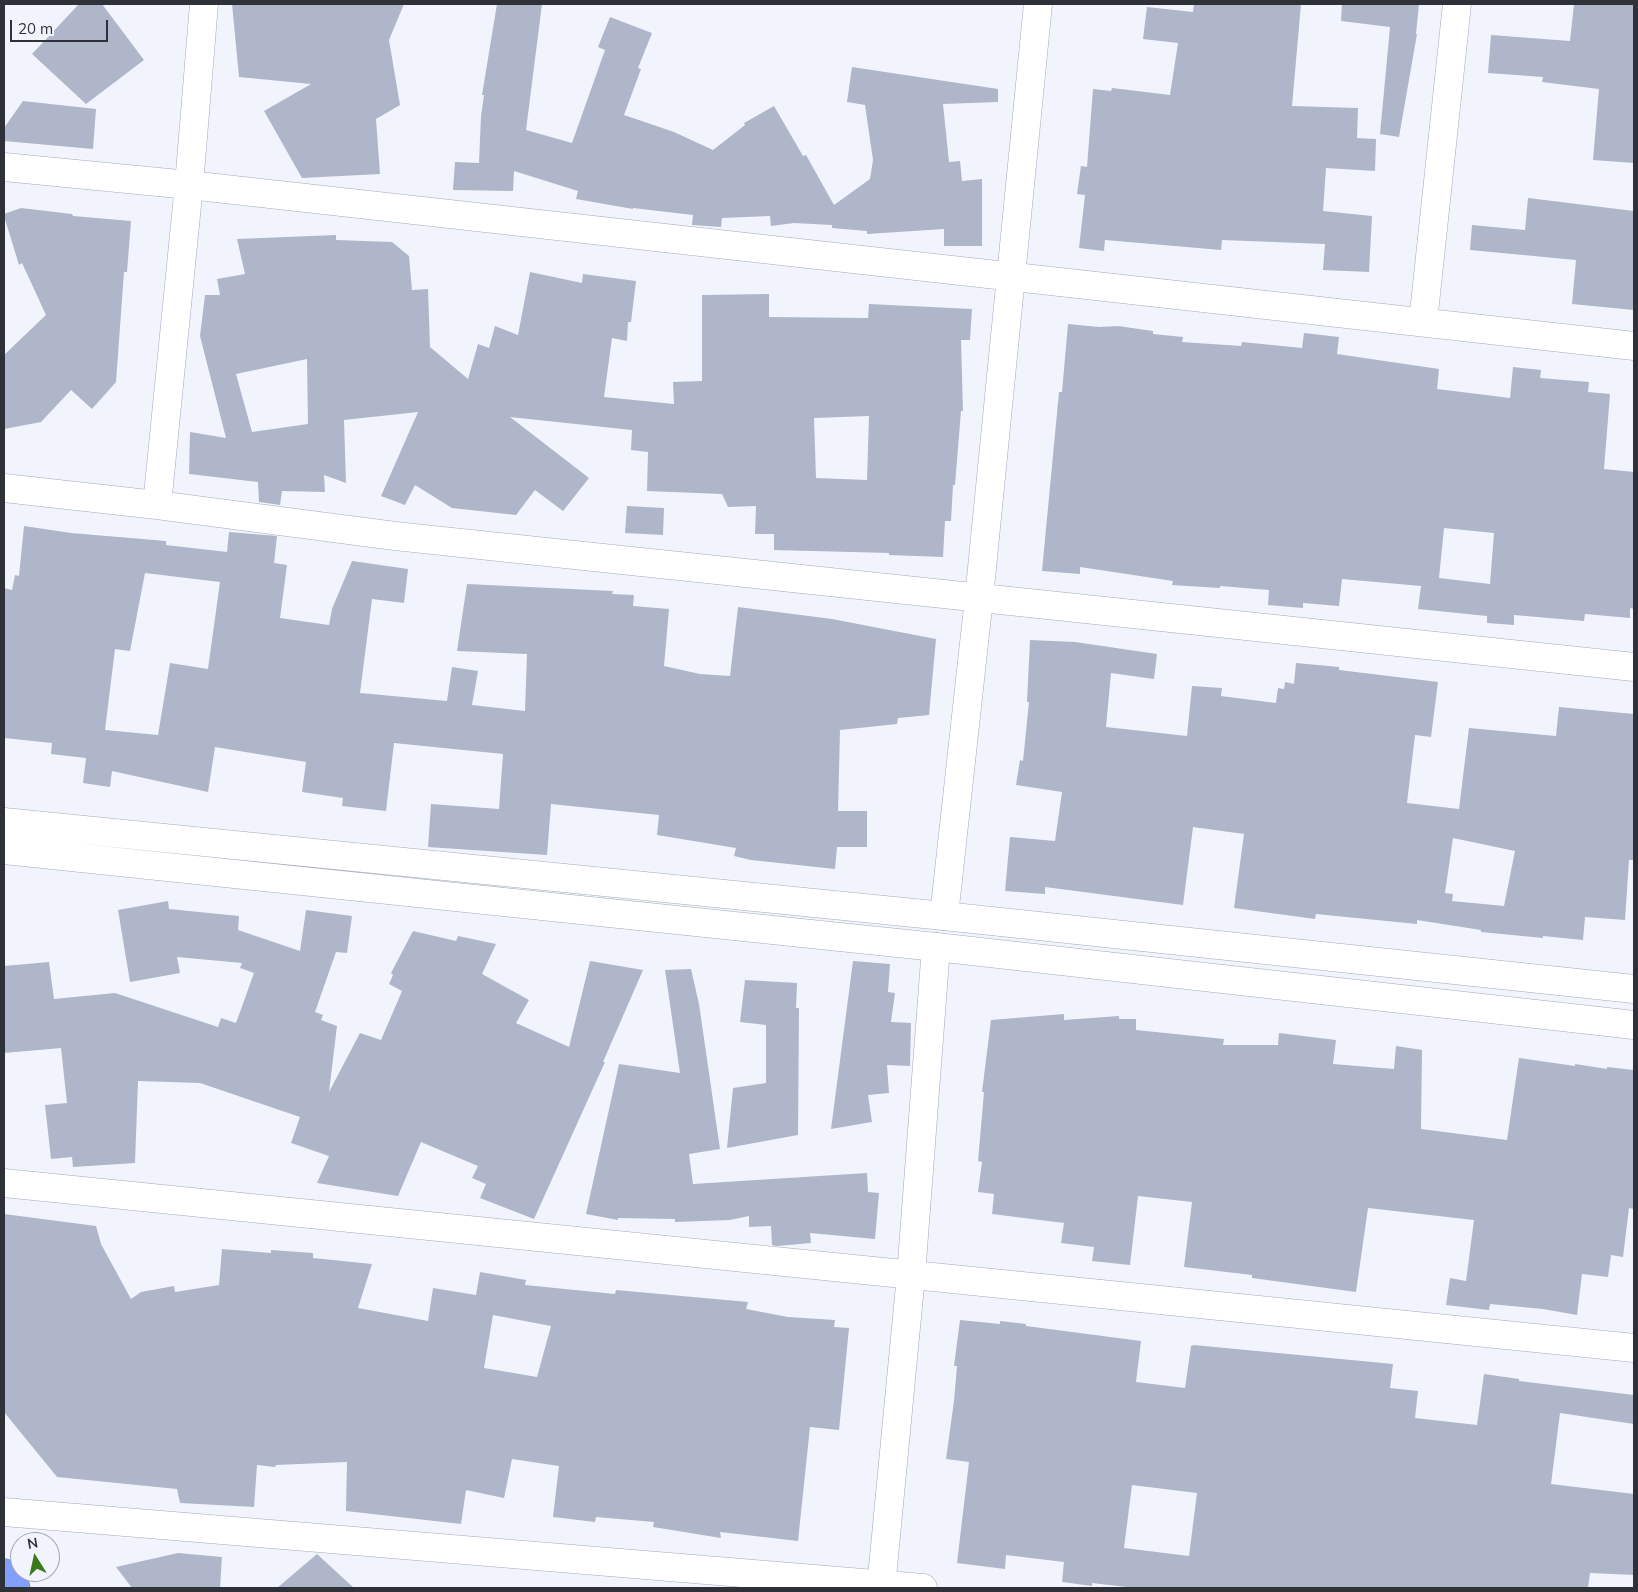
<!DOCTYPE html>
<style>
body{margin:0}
#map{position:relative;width:1638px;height:1592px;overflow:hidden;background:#f1f4fc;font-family:Mulish,sans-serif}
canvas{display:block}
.frame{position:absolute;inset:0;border:5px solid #2f3139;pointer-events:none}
.north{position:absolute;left:10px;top:1532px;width:50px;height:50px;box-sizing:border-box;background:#f1f4fc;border:1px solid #a3a6ae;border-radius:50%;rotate:350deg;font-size:14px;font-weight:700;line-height:20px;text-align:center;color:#2f3139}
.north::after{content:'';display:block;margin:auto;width:18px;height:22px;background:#397b1c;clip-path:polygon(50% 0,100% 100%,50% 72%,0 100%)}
.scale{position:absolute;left:10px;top:20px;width:98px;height:22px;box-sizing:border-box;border:2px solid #2f3139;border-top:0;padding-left:6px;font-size:15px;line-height:18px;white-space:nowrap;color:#2f3139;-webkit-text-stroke:4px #f1f4fc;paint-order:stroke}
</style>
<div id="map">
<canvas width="1638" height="1592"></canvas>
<div class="frame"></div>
<div class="north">N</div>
<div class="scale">20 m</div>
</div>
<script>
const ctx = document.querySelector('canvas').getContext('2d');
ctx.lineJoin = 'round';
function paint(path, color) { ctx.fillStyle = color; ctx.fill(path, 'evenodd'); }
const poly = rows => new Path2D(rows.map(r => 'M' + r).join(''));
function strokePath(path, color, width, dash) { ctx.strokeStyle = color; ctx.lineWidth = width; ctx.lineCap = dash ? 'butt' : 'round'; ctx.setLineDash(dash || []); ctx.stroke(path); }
const building = poly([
 [79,4,102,4,144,60,86,104,32,54],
 [232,4,404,4,389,40,400,105,376,119,380,174,302,178,264,111,311,84,239,77],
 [497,4,542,4,526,130,572,143,605,50,598,47,610,17,652,33,638,68,641,69,624,115,674,132,713,150,745,125,744,123,774,106,803,156,806,155,834,205,870,179,873,160,865,105,847,102,852,67,998,89,998,102,943,104,949,162,960,161,962,181,982,179,982,246,944,246,944,229,867,234,867,231,832,228,832,225,794,223,771,226,770,216,722,218,721,227,692,225,693,215,633,208,633,209,576,199,578,191,514,171,513,191,453,190,455,162,479,163,481,116,484,95,482,95],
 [1194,4,1301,4,1292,106,1358,108,1357,138,1376,139,1375,171,1326,168,1323,211,1372,216,1369,272,1323,270,1325,244,1222,240,1221,250,1105,240,1104,251,1079,248,1085,195,1077,194,1081,166,1087,167,1093,89,1111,91,1112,88,1170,95,1178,43,1143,39,1147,7,1193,12],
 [1342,4,1419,4,1416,34,1417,34,1399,137,1380,134,1390,27,1341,21],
 [1574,4,1634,4,1634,163,1593,160,1599,89,1542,82,1543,77,1488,73,1491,35,1570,41],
 [23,101,96,109,93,149,4,141,4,128],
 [1528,198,1634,211,1634,310,1572,304,1576,260,1470,250,1472,225,1525,230],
 [21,208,72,214,73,216,131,221,127,272,124,272,116,382,92,409,71,390,41,422,4,429,4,355,46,315,22,263,19,265,4,216,4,214],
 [336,235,336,240,392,242,409,256,412,290,428,289,430,347,468,379,478,344,489,348,495,326,518,335,530,272,582,283,583,274,636,281,631,322,628,322,627,341,612,338,604,397,674,404,673,382,702,381,702,295,769,294,769,317,868,318,869,304,972,309,970,340,961,340,963,411,961,411,955,485,953,485,951,521,945,521,943,557,889,555,889,553,774,550,774,534,755,534,756,506,728,507,722,494,647,491,648,452,631,450,632,430,510,417,589,478,563,511,535,490,516,515,452,508,415,485,405,505,381,496,418,412,344,420,346,483,324,475,325,492,282,491,280,505,259,502,258,482,189,474,190,432,226,438,200,336,205,295,220,295,217,279,245,274,237,239],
 [307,359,308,424,252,432,236,374],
 [869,416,867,480,816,478,814,418],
 [1068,324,1099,327,1118,326,1153,331,1153,334,1183,337,1182,342,1241,346,1242,342,1302,348,1304,333,1339,337,1337,354,1439,369,1437,389,1510,398,1513,367,1541,370,1540,378,1589,382,1588,392,1610,394,1604,469,1634,472,1634,609,1630,608,1630,618,1585,614,1584,621,1514,615,1514,625,1487,623,1487,616,1418,609,1421,586,1342,579,1339,606,1303,603,1303,608,1268,605,1269,590,1220,586,1220,588,1172,585,1173,581,1080,567,1080,574,1042,571,1059,392,1062,392],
 [1444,528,1494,533,1490,584,1439,578],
 [627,506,664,508,663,535,625,533],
 [24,526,71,533,166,541,166,545,227,552,229,532,277,536,274,563,287,565,280,618,329,625,332,609,352,561,408,569,404,603,372,599,360,693,447,701,452,667,478,671,472,705,525,711,527,654,457,651,467,584,613,591,612,594,634,595,633,606,669,609,664,666,700,674,730,676,738,607,832,619,936,639,929,715,898,718,897,724,840,730,838,811,867,811,867,847,837,847,835,869,751,860,734,856,736,848,657,835,659,815,551,804,547,855,428,847,431,804,499,809,503,754,394,743,386,811,342,806,343,798,302,792,306,762,215,747,208,792,112,771,110,787,83,783,86,758,51,754,52,743,4,738,4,588,12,590,15,575,19,576],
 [145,573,220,582,208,669,170,663,158,735,105,730,115,649,130,651],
 [1030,640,1075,642,1157,654,1154,679,1111,673,1106,727,1187,736,1192,686,1222,688,1221,696,1276,703,1278,688,1284,689,1285,682,1294,684,1296,663,1339,667,1339,670,1438,682,1431,737,1415,735,1407,803,1459,809,1469,728,1556,736,1559,707,1634,714,1634,860,1629,860,1625,920,1585,917,1583,940,1543,936,1543,938,1481,932,1481,930,1417,920,1417,924,1316,914,1315,919,1234,908,1244,834,1193,827,1183,905,1045,887,1045,894,1005,891,1010,837,1055,841,1062,792,1016,785,1020,760,1023,761,1029,702,1027,702],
 [1453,838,1515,851,1504,906,1452,901,1453,894,1445,893],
 [168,901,169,909,239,916,238,930,300,951,306,910,352,916,347,953,336,952,315,1012,323,1015,321,1020,337,1026,329,1092,360,1033,381,1040,402,991,389,984,393,975,391,973,413,931,456,941,458,936,496,944,482,974,529,1000,516,1023,569,1047,590,961,643,970,603,1062,605,1062,534,1219,480,1198,486,1184,472,1178,478,1166,421,1142,398,1196,317,1183,329,1156,291,1143,300,1117,200,1083,138,1081,135,1163,73,1167,72,1157,51,1159,45,1105,67,1103,61,1048,4,1053,4,966,49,962,54,999,115,993,218,1027,221,1018,236,1023,254,973,240,968,242,963,177,957,180,973,130,982,118,910],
 [853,961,890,964,888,992,895,993,891,1022,911,1023,910,1066,887,1065,889,1093,868,1095,872,1122,831,1129],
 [691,969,699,1004,720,1149,689,1154,693,1184,867,1173,868,1192,879,1193,875,1239,810,1233,811,1243,777,1246,772,1245,771,1226,749,1227,749,1216,730,1220,675,1222,675,1219,618,1218,618,1220,586,1214,619,1064,680,1073,665,970],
 [745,980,797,983,796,1008,799,1008,798,1135,727,1148,733,1088,766,1083,766,1025,740,1022],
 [1064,1014,1064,1020,1119,1016,1119,1019,1136,1019,1136,1030,1224,1039,1223,1045,1278,1045,1279,1033,1336,1040,1333,1064,1394,1069,1396,1046,1422,1050,1421,1129,1507,1140,1519,1058,1575,1066,1575,1064,1607,1069,1607,1067,1634,1070,1634,1209,1629,1208,1623,1257,1611,1255,1608,1277,1582,1274,1577,1315,1543,1309,1490,1304,1489,1310,1446,1305,1450,1278,1466,1281,1474,1220,1368,1208,1356,1292,1252,1278,1252,1275,1184,1267,1192,1202,1138,1196,1130,1265,1092,1261,1094,1247,1061,1243,1064,1223,992,1214,994,1194,978,1192,982,1162,978,1161,984,1092,982,1092,991,1020],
 [4,1214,96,1226,101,1244,131,1299,141,1292,174,1286,175,1292,219,1285,222,1249,271,1253,271,1250,313,1253,313,1258,372,1264,358,1308,428,1321,433,1288,476,1295,480,1272,526,1280,525,1285,615,1294,616,1290,748,1302,746,1309,788,1317,835,1320,834,1327,849,1328,839,1430,810,1427,798,1541,720,1532,721,1538,653,1527,654,1522,596,1517,595,1522,553,1517,559,1466,512,1459,504,1498,466,1490,461,1524,346,1511,347,1462,276,1465,275,1467,257,1465,254,1507,180,1503,177,1489,57,1477,4,1412],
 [493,1315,551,1326,537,1377,484,1368],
 [960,1320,1000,1324,1000,1321,1026,1324,1026,1326,1141,1341,1136,1382,1185,1388,1191,1346,1194,1345,1393,1364,1390,1388,1418,1391,1415,1418,1477,1425,1484,1374,1519,1379,1519,1381,1634,1395,1634,1424,1560,1413,1551,1484,1634,1494,1634,1575,1590,1573,1588,1588,1135,1588,1092,1583,1092,1586,1062,1582,1064,1562,1006,1555,1005,1569,957,1563,969,1462,946,1459,954,1401,957,1366,954,1366],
 [1132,1485,1197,1493,1189,1556,1124,1548],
 [178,1553,222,1557,220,1588,132,1588,116,1567],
 [317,1554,354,1588,277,1588]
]);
const street = poly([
 [4,167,189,185,1634,346],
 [1423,322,1457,4],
 [4,488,157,505,395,536,1634,667],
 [157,505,189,185,204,4],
 [944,916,979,598,1038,4],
 [4,1183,1634,1348],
 [4,1512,923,1588],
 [881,1588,911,1275,936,947]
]);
const secondary = poly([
 [4,822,944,916,1634,989],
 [4,850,936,947,1634,1025]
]);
const highway = poly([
 [4,1573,16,1588]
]);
paint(building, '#b0b6c9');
strokePath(street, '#a2a9bc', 29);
strokePath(secondary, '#a2a9bc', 29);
strokePath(highway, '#6578b8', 29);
strokePath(street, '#fff', 28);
strokePath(secondary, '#fff', 28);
strokePath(highway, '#829ffc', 28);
</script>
